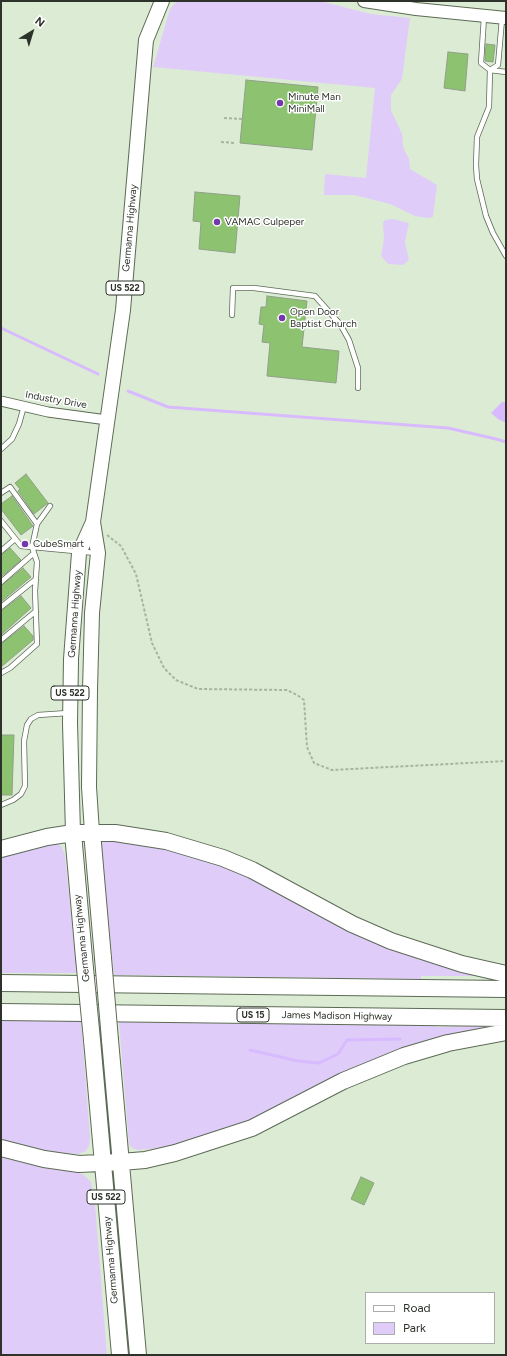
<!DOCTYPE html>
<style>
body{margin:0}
#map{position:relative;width:507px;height:1356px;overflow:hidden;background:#dcecd4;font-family:Figtree,sans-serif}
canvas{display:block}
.frame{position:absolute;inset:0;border:2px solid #2d332a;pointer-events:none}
.legend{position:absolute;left:365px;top:1292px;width:130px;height:52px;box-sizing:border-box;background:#fff;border:1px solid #abadaa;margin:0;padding:5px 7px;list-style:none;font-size:12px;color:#2d332a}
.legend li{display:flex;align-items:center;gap:8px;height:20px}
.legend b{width:20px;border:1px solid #abadaa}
.north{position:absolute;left:12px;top:12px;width:40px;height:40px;-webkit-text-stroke:3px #fff;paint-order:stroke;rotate:38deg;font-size:11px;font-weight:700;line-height:16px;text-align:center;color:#2d332a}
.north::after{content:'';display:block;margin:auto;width:14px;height:18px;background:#2d332a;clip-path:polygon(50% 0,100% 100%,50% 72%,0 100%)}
</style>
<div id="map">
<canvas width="507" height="1356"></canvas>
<div class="frame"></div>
<ul class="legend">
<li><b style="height:5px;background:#fff"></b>Road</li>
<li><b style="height:11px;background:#e0ccf9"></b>Park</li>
</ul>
<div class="north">N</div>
</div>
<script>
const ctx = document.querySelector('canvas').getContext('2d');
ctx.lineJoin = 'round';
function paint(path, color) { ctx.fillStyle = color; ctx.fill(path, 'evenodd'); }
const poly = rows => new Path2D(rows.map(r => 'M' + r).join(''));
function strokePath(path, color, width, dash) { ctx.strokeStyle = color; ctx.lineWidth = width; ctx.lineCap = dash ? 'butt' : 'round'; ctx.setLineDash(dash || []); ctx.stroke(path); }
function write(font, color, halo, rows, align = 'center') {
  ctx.font = font + ' Figtree,sans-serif'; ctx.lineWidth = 3; ctx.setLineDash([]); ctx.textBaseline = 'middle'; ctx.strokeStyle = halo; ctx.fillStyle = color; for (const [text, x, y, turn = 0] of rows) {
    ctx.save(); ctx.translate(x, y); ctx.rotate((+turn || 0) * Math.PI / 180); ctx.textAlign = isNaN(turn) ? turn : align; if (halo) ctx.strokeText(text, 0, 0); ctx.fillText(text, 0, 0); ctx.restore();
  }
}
const green = poly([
 [177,1,320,1,371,14,410,18,402,79,391,95,391,110,402,134,403,147,409,159,410,169,437,185,433,217,427,218,415,216,390,204,354,195,324,195,325,174,366,178,375,88,153,67,170,9],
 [393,219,409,223,405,242,409,260,403,265,388,264,381,256,384,239,383,223,385,220],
 [104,839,197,853,484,976,421,976,421,979,114,975,100,846],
 [56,843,61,846,65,855,77,973,1,973,1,854],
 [1,1020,81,1020,90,1138,89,1146,86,1151,78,1154,45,1151,1,1141],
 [119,1022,286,1024,435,1023,436,1027,504,1025,485,1030,257,1120,172,1147,138,1150,132,1148,129,1144],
 [1,1154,75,1171,84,1175,91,1182,95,1204,107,1355,1,1355]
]);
const water = poly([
 [502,402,506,402,506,423,498,419,491,413]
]);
const stream = poly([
 [1,328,98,374],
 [128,391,168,407,448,428,496,439,506,442],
 [250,1050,298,1061,319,1063,338,1054,347,1040,400,1039]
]);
const building = poly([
 [486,44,495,45,493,62,485,61,486,44],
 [448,52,468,54,465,91,444,88,448,52],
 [246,80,318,87,312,150,240,143,246,80],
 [195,192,240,196,235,253,199,249,201,222,193,221,195,192],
 [267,296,307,301,302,347,339,351,336,383,267,376,270,343,262,342,264,325,259,324,261,307,266,307,267,296],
 [26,474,48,503,34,514,18,491,20,489,15,483,26,474],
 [12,496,33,526,21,535,1,509,1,504,12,496],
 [10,548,21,560,1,577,1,555,10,548],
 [23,568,31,577,1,602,1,586,23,568],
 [21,596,31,608,1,635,1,611,21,596],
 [24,626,33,636,33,640,1,667,1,644,24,626],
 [1,735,14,735,12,795,1,795,1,735],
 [361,1177,374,1183,364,1205,351,1199,361,1177]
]);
const path = poly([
 [224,118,242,119],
 [221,142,235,143],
 [107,535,121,546,136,574,152,643,164,668,176,680,198,689,287,690,297,695,304,700,307,747,314,763,332,770,506,761]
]);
const lane = poly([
 [484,17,481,63,490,70,498,65,502,19],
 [506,72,490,70,489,107,477,137,476,165,477,179,486,216,493,233,506,256],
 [232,315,233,288,254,288,315,296,340,324,349,340,358,368,358,388],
 [1,449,12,439,19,424,24,406],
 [1,493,10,487,37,524],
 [1,521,21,546,96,553],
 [1,551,15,539],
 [1,582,34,553],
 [1,607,36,579],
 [1,640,36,611],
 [1,673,10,668,37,644,35,591,37,562,32,547,37,524,50,506],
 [1,805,13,800,21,794,25,786,24,741,27,725,31,719,38,715,68,713]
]);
const street = poly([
 [1,401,48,412,107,420]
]);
const secondary = poly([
 [364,1,416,9,506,18]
]);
const primary = poly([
 [92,832,89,787,90,690,92,613,98,553,93,522],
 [73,833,70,723,71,659,79,553,93,522,123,310,146,40,162,1]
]);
const highway = poly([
 [92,832,103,958],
 [73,833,84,958],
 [1,849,47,837,73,833,115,833,166,841,223,858,252,870,352,924,391,941,462,964,506,974],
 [1,983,506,989],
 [1,1012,506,1018],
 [92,1040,120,1355],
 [110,1040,138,1355],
 [1,1148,44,1159,79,1164,121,1162,145,1160,175,1153,252,1128,343,1081,404,1056,448,1043,506,1032]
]);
const highwayBridge = poly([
 [84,958,92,1040],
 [103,958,110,1040]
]);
const markers = [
 [280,103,4,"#7537ac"],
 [217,222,4,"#7537ac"],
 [282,318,4,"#7537ac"],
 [25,544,4,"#7537ac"]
];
const shields = [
 [125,288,38],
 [70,693,38],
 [253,1015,32],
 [106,1197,38]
];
const shieldNames = [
 ["US 522",125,288],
 ["US 522",70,693],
 ["US 15",253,1015],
 ["US 522",106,1197]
];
const poiNames = [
 ["Minute Man",288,97],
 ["MiniMall",288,109],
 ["VAMAC Culpeper",225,222],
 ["Open Door",290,312],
 ["Baptist Church",290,324],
 ["CubeSmart",33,544]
];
const streetNames = [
 ["Germanna Highway",130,228,-85],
 ["Industry Drive",56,400,10],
 ["Germanna Highway",75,614,-86],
 ["Germanna Highway",82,938,-96],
 ["James Madison Highway",337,1016,1],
 ["Germanna Highway",111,1260,-95]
];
paint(green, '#e0ccf9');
paint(water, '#d8bafe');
strokePath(stream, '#d8bafe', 3);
paint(building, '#8dc270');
strokePath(building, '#909f89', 1);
strokePath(lane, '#5c6a55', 6);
strokePath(street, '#5c6a55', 11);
strokePath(secondary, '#5c6a55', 14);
strokePath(primary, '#5c6a55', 16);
strokePath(highway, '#5c6a55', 18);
strokePath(path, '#a7b4a0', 2, [3, 2]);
strokePath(lane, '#fff', 4.5);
strokePath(street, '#fff', 9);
strokePath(secondary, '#fff', 12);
strokePath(primary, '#fff', 14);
strokePath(highway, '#fff', 16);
strokePath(highwayBridge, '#5c6a55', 18, []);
strokePath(highwayBridge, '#fff', 16);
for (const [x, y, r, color] of markers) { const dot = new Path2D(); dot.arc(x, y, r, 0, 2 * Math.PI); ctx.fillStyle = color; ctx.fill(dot); strokePath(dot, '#fff', 1.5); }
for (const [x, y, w] of shields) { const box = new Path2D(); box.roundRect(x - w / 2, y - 7, w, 14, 3); ctx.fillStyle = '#fff'; ctx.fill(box); strokePath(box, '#2d332a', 1); }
write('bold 9px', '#2d332a', null, shieldNames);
write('10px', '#2d332a', '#fff', poiNames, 'left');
write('10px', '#2d332a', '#fff', streetNames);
</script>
